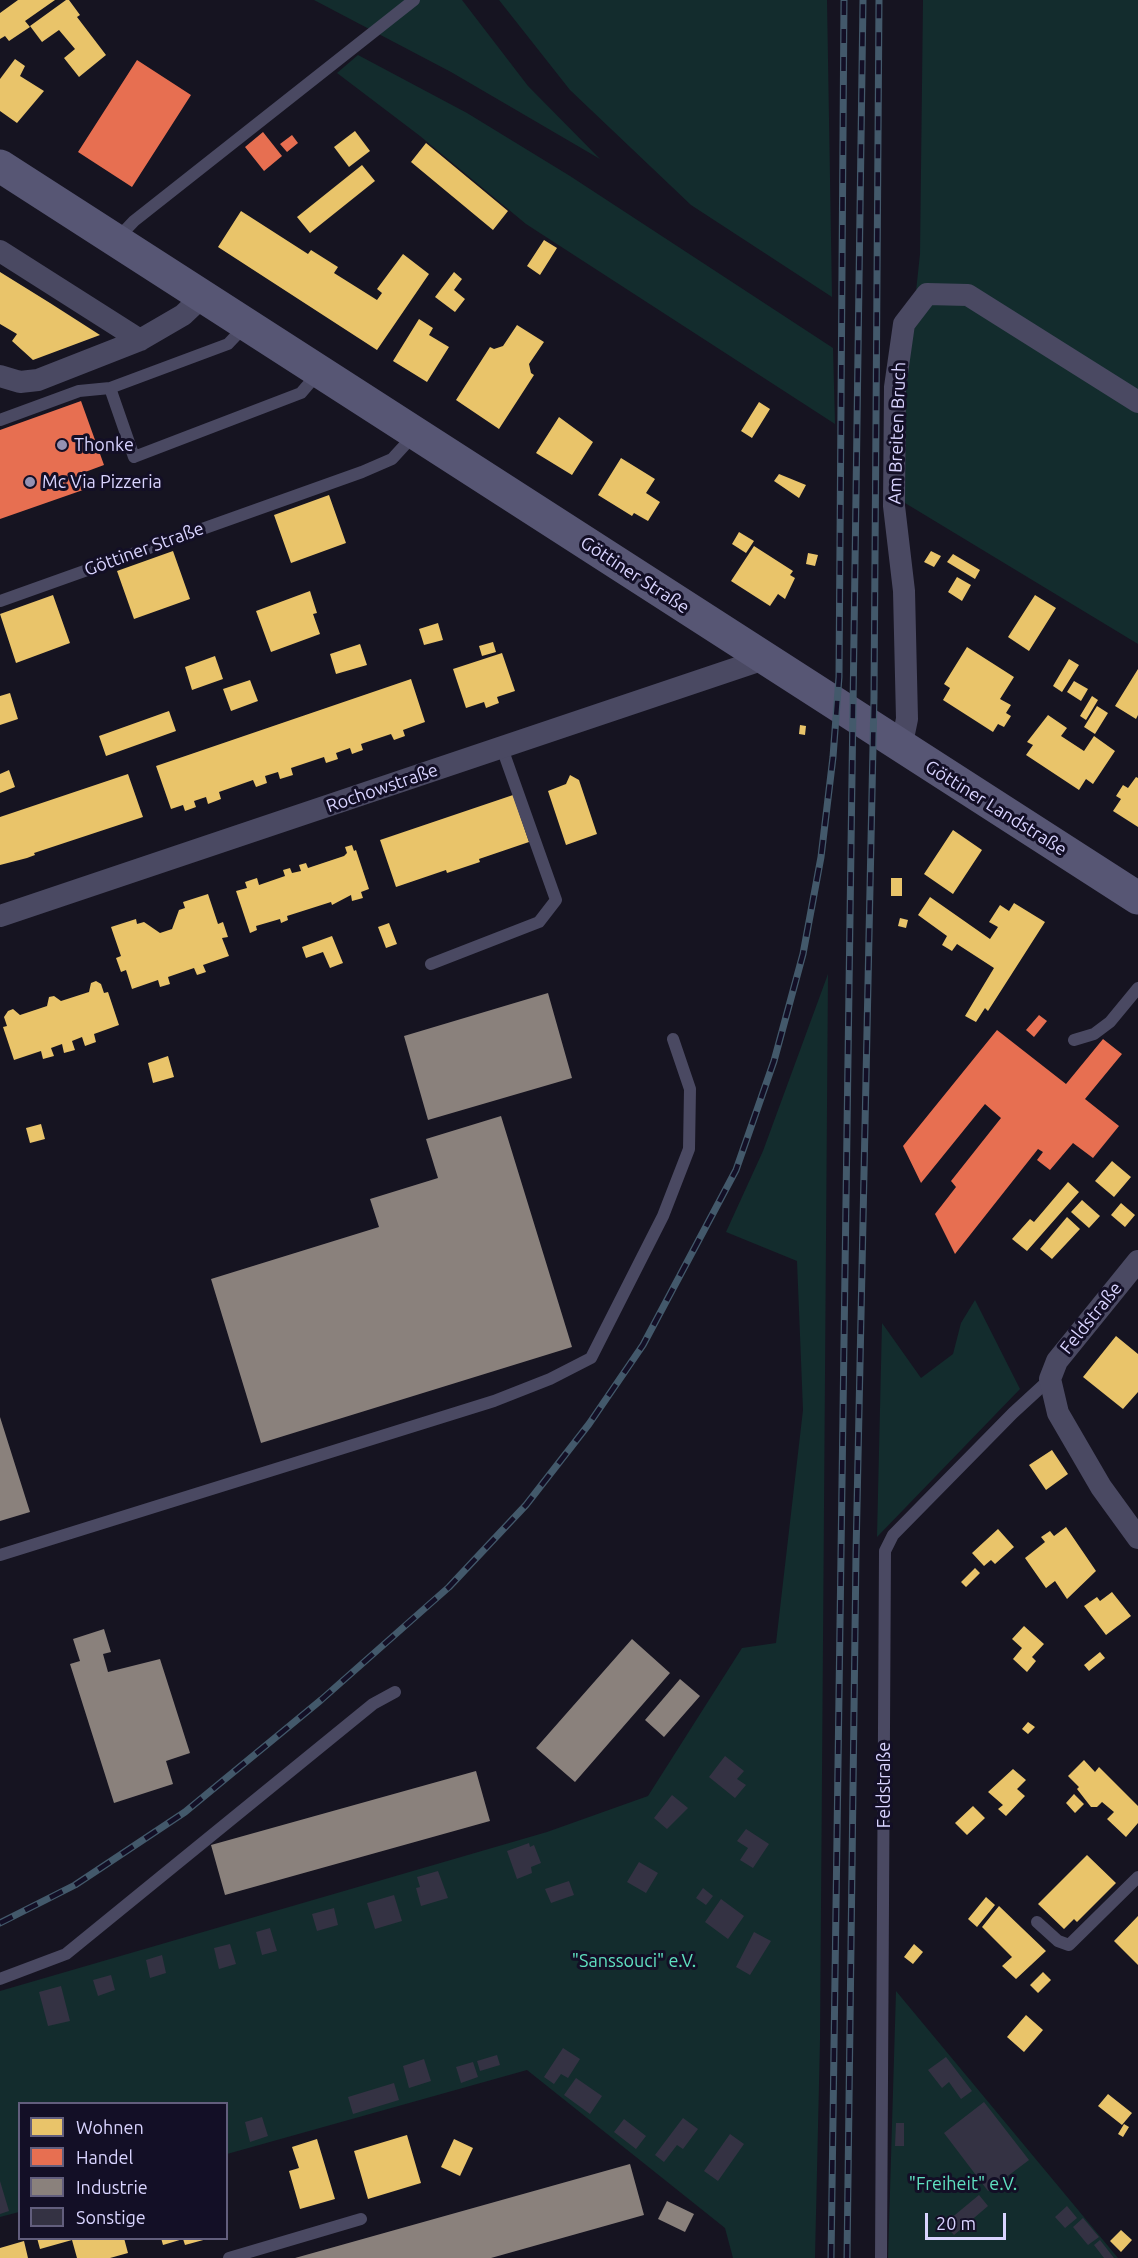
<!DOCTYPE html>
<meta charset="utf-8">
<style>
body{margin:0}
#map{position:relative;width:1138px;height:2258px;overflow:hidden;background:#161421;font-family:Ubuntu,sans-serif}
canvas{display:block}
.legend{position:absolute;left:18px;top:2102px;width:210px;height:138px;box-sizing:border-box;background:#130f26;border:2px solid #625e7d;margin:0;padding:8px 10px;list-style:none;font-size:18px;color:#d9d4ff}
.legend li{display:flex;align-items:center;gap:12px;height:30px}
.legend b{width:30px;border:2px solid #625e7d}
.scale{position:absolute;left:925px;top:2213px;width:81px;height:27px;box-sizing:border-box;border:3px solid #d9d4ff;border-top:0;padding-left:8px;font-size:18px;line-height:21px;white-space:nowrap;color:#d9d4ff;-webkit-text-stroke:4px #130f26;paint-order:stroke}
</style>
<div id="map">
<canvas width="1138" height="2258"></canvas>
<ul class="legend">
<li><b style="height:16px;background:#e9c46a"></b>Wohnen</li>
<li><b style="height:16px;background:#e76f51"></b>Handel</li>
<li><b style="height:16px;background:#8a817c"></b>Industrie</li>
<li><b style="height:16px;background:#343243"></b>Sonstige</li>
</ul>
<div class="scale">20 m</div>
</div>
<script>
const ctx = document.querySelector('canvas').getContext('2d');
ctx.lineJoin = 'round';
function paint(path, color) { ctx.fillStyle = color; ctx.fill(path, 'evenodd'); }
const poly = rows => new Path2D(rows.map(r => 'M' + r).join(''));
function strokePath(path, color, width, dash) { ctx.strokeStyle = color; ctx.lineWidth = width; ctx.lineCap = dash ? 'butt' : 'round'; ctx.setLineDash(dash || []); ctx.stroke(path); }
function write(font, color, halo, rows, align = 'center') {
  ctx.font = font + ' Ubuntu,sans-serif'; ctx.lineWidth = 6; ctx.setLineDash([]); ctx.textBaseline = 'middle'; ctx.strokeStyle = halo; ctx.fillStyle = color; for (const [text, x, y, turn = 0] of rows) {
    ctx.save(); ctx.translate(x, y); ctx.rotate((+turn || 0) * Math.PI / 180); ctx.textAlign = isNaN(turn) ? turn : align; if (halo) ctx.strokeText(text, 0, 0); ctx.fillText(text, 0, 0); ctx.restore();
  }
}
const green = poly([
 [314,0,462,0,528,86,600,159,451,72],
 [499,0,827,0,832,297,691,205,570,90],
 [923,0,1138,0,1138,644,905,503,906,385,920,254],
 [358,55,467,113,570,176,833,348,835,424,526,224,420,136,337,73],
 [828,974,820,2040,815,2258,733,2258,725,2228,527,2070,227,2154,226,2104,20,2104,19,2212,0,2217,0,1991,547,1832,648,1796,742,1648,776,1643,803,1410,797,1261,726,1232,763,1151],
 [975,1300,1020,1389,877,1537,882,1323,921,1378,953,1354,961,1323],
 [896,1991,1118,2258,888,2258]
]);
const homes = poly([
 [18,0,55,0,25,21,30,27,9,41,5,36,0,39,0,13],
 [66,0,69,0,80,15,77,17,106,55,79,77,64,58,75,49,59,30,42,42,30,26],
 [15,59,25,66,20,76,44,91,17,123,0,111,0,79],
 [355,131,370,151,349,167,334,147],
 [426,143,508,211,493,230,411,162],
 [362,165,375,181,310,233,297,217],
 [241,211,308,254,311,250,338,267,334,273,377,300,382,293,377,289,403,254,429,274,377,350,218,247],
 [544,240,557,248,540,275,527,266],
 [0,272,50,303,100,335,33,360,12,341,17,334,0,324],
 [454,272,462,279,454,290,465,299,455,312,435,297],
 [419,319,433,328,429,335,449,347,427,382,393,361],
 [517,325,544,342,529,364,531,373,534,375,499,429,456,400,490,347,494,349,503,346],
 [759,402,770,409,752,438,741,431],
 [559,417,593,442,572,475,536,453],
 [621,458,655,479,646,493,660,502,648,521,634,513,632,516,598,495],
 [779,474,806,485,799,498,774,481],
 [329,495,346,543,291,563,274,515],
 [739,532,754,541,746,553,732,544],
 [754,546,793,571,790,575,795,578,785,599,778,594,770,606,731,581],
 [173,551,190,599,134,619,117,571],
 [931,551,941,556,934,567,924,562],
 [808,553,818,555,815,566,806,564],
 [953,554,980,570,975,579,947,562],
 [957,577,971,585,962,601,948,592],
 [310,591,317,613,313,614,320,634,271,652,256,611],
 [53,595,70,643,16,663,0,614],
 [1035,595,1056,608,1029,651,1008,637],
 [438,623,443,640,424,645,419,629],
 [493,642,496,652,482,656,479,646],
 [360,644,367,665,336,674,330,654],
 [967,647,1014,677,1000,699,1011,705,1006,713,1011,716,1004,727,998,724,993,732,943,700,950,688,944,684],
 [502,653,515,691,497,697,499,703,486,708,484,702,466,708,453,669],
 [215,656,223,679,192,690,185,667],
 [1069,659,1079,665,1062,692,1053,686],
 [1138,669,1138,715,1136,719,1115,706],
 [411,679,425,722,403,730,405,736,394,740,391,734,361,744,363,750,352,754,350,748,336,753,338,759,326,763,324,757,291,768,293,775,280,779,278,772,265,776,267,783,256,787,253,780,219,792,221,799,208,804,206,797,194,801,196,807,185,811,183,805,171,809,156,766],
 [250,680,258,701,231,711,223,689],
 [1074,681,1088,689,1081,701,1067,692],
 [10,693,18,719,0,725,0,696],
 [1092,696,1098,700,1086,720,1080,716],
 [1097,706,1108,713,1095,734,1084,727],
 [169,711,176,731,106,756,99,736],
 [1048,715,1067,728,1061,736,1084,751,1094,736,1115,751,1093,784,1086,779,1079,790,1026,755,1033,745,1027,742],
 [800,725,806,726,805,735,799,734],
 [9,770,15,787,0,793,0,774],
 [128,774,143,817,34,853,35,855,27,858,0,865,0,817],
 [570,775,579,780,597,834,566,845,548,791,566,784],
 [1136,777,1138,778,1138,827,1113,811,1121,799,1116,796,1123,785,1128,788],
 [513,795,529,842,479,859,480,862,447,873,446,870,396,887,380,840],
 [953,830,982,850,953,894,924,874],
 [352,845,354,851,356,850,369,889,361,892,363,898,352,901,351,895,332,905,331,902,287,916,288,920,281,923,280,919,256,926,257,930,250,933,236,891,247,888,245,882,257,878,259,885,285,876,283,870,290,868,292,873,301,871,299,865,306,863,308,868,344,856,347,853,345,847],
 [891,878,902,878,902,896,891,896],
 [208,894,218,924,223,922,228,937,222,938,229,956,203,965,206,972,197,975,194,968,168,977,170,984,160,987,158,980,132,989,126,970,121,972,116,958,121,956,111,927,136,919,137,924,144,922,160,933,172,929,179,910,185,908,183,902],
 [930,897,990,939,998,927,989,922,1000,905,1009,911,1014,903,1045,922,988,1011,985,1008,976,1022,965,1016,994,968,957,944,952,951,942,945,947,936,918,915],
 [900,918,908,920,906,928,898,926],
 [389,923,397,944,386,948,378,927],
 [332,936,343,963,330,968,323,952,306,958,302,947],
 [96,981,101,984,104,993,108,992,119,1025,94,1034,96,1042,85,1046,82,1037,72,1041,75,1050,64,1053,62,1044,51,1048,54,1056,43,1059,41,1051,14,1060,3,1027,7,1026,4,1017,8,1011,13,1009,20,1015,47,1006,49,997,54,996,61,1001,89,992,91,983],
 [168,1056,174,1077,153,1083,148,1063],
 [41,1124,45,1139,30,1143,26,1128],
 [1112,1161,1131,1177,1114,1197,1095,1181],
 [1068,1182,1079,1192,1027,1251,1012,1239,1030,1219,1034,1222],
 [1082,1200,1100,1216,1089,1228,1071,1212],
 [1121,1203,1135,1215,1125,1227,1111,1215],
 [1067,1217,1080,1229,1052,1259,1040,1249],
 [1116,1336,1138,1354,1138,1392,1123,1409,1083,1377],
 [1052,1450,1068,1474,1046,1490,1029,1465],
 [1066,1527,1096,1571,1067,1599,1055,1581,1046,1588,1025,1558,1045,1542,1041,1537,1050,1531,1054,1536],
 [998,1529,1014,1547,995,1564,991,1560,984,1566,972,1553],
 [975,1568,980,1573,966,1587,961,1582],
 [1112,1592,1131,1616,1106,1635,1084,1606,1097,1597,1100,1601],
 [1024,1626,1044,1644,1032,1657,1036,1661,1027,1672,1013,1659,1022,1648,1012,1639],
 [1100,1652,1105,1658,1089,1671,1084,1665],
 [1028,1722,1035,1727,1028,1734,1022,1729],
 [1084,1760,1095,1772,1099,1767,1138,1806,1138,1823,1126,1837,1107,1819,1114,1812,1102,1802,1097,1807,1091,1807,1077,1789,1079,1787,1068,1776],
 [1013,1769,1026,1780,1017,1789,1025,1796,1006,1816,998,1809,1003,1805,988,1792],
 [1074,1794,1084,1804,1075,1813,1066,1803],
 [973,1806,985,1818,967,1835,955,1823],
 [1087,1855,1116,1883,1077,1922,1074,1919,1064,1929,1038,1904],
 [986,1897,995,1905,977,1927,968,1919],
 [999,1906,1046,1951,1016,1979,1002,1966,1012,1957,982,1927],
 [1138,1916,1138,1965,1114,1941],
 [914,1944,923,1952,913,1964,904,1957],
 [1043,1972,1051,1980,1038,1993,1030,1985],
 [1026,2015,1043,2030,1024,2052,1007,2037],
 [1108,2094,1132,2113,1122,2125,1098,2106],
 [1124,2124,1129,2127,1123,2137,1118,2134],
 [407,2135,421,2183,368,2199,354,2151],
 [317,2139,335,2199,300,2209,289,2171,299,2168,292,2147],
 [454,2139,473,2148,460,2176,441,2167],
 [1121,2230,1132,2240,1121,2252,1110,2241],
 [37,2238,124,2238,128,2253,110,2258,77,2258,72,2240,40,2249],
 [161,2238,207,2238,207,2239,185,2245,183,2239,163,2245],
 [24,2241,28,2258,0,2258,0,2248]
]);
const shops = poly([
 [137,60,191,95,132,187,78,152],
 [263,132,282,156,264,171,245,147],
 [292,135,298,143,287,152,280,144],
 [81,401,104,465,77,475,83,490,0,519,0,430],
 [1039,1015,1047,1021,1034,1037,1026,1030],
 [997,1030,1066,1084,1103,1039,1122,1054,1085,1099,1119,1126,1093,1158,1073,1143,1050,1170,1037,1160,1043,1152,1038,1149,955,1254,935,1214,956,1187,951,1181,1001,1118,985,1104,921,1183,903,1146]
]);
const industry = poly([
 [548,993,572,1078,428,1120,404,1036],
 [501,1116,572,1347,261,1443,211,1279,379,1227,370,1199,438,1178,426,1139],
 [0,1417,30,1512,0,1521],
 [104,1629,111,1652,103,1654,108,1672,160,1659,190,1753,166,1761,173,1784,114,1803,70,1664,80,1661,73,1639],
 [632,1639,670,1673,575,1782,536,1748],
 [680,1679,700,1696,664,1737,645,1720],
 [476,1771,490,1821,225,1895,211,1845],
 [630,2164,644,2215,491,2258,295,2258],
 [667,2201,694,2214,685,2232,658,2219]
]);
const building = poly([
 [725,1756,744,1771,737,1779,746,1785,735,1798,709,1777],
 [672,1795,688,1808,667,1829,654,1818],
 [746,1829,769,1844,753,1868,740,1860,748,1848,737,1841],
 [529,1843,530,1847,534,1845,541,1863,531,1867,532,1873,517,1879,507,1851],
 [639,1862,658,1873,646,1893,627,1882],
 [438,1871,448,1898,421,1906,416,1888,420,1887,417,1877],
 [569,1881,574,1895,551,1903,545,1889],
 [703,1888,713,1896,706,1905,696,1898],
 [394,1895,402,1921,375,1929,367,1903],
 [721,1899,744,1916,728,1939,705,1922],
 [334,1908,338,1925,317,1931,312,1914],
 [270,1928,277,1951,262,1955,256,1932],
 [754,1932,771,1941,750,1975,736,1967],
 [230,1944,236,1964,219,1969,214,1948],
 [162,1955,166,1973,150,1978,146,1960],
 [111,1975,115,1990,98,1996,93,1980],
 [61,1986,70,2021,48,2026,39,1992],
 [563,2048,580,2059,568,2078,561,2074,554,2084,544,2077],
 [497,2055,500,2065,480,2071,477,2061],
 [946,2057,972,2091,961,2099,949,2082,942,2088,928,2070],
 [424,2059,431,2081,409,2088,403,2066],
 [473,2062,478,2077,461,2083,456,2067],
 [576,2078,602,2096,590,2114,564,2095],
 [394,2083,399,2100,353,2114,348,2097],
 [984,2102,1029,2160,988,2191,944,2133],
 [262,2117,268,2136,250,2142,245,2122],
 [683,2118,698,2129,683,2149,677,2145,664,2162,655,2155],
 [624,2119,646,2136,636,2149,614,2132],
 [896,2123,904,2123,904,2146,895,2146],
 [730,2134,744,2144,718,2181,704,2171],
 [0,2181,9,2211,0,2214],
 [979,2195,988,2206,954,2235,944,2224],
 [1067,2206,1077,2218,1065,2228,1055,2217],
 [1083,2218,1099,2237,1088,2245,1073,2227],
 [1100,2240,1114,2258,1104,2258,1094,2245]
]);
const lane = poly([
 [116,240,134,221,414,0],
 [245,326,228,344,110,388,134,457,301,393,319,372],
 [0,420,79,391,110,388],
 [0,601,362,472,392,459,414,435],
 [431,964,539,922,556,900,502,748],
 [1074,1040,1094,1034,1110,1022,1138,988],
 [0,1555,494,1401,550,1379,591,1358,663,1216,689,1149,690,1089,673,1039],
 [1037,1922,1058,1941,1069,1945,1138,1877],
 [0,1979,66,1954,373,1704,395,1692],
 [229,2258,361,2219],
 [881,2258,885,1551,893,1535,1013,1413,1050,1379]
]);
const street = poly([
 [0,251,140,340],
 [0,376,20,382,38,380,140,340,183,315,202,297],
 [901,748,907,719,904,591,894,506,895,387,904,324,927,294,968,295,1138,402],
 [0,916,764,659],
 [1138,1261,1057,1361,1050,1379,1058,1413,1101,1487,1138,1538]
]);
const secondary = poly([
 [0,166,1138,898]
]);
const rail = poly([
 [0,1923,75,1885,185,1812,321,1700,449,1587,526,1505,589,1424,643,1345,736,1170,774,1061,803,954,821,857,833,757,839,677,844,0],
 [831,2258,863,0],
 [847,2258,856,1554,874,698,879,0]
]);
const markers = [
 [62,445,6,"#9591b1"],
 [30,482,6,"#9591b1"]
];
const streetNames = [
 ["Am Breiten Bruch",897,433,-88],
 ["Göttiner Straße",144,549,-20],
 ["Göttiner Straße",635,575,33],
 ["Rochowstraße",382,788,-19],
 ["Göttiner Landstraße",996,808,32],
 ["Feldstraße",1091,1318,-51],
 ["Feldstraße",884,1785,-90]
];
const poiNames = [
 ["Thonke",74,445],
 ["Mc Via Pizzeria",42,482]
];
const parkNames = [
 ["\"Sanssouci\" e.V.",634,1961],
 ["\"Freiheit\" e.V.",963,2184]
];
paint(green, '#132c2d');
paint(homes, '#e9c46a');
paint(shops, '#e76f51');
paint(industry, '#8a817c');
paint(building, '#343243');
strokePath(lane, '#4a4962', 12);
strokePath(street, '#4a4962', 22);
strokePath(secondary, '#575674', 33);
strokePath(rail, '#43596b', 7);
strokePath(rail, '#130f26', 4.5, [14]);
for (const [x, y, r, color] of markers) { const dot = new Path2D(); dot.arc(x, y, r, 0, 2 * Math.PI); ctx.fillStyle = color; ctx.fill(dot); strokePath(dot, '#130f26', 2); }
write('18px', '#d9d4ff', '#130f26', streetNames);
write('18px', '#d9d4ff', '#130f26', poiNames, 'left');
write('18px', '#5fe0c0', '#130f26', parkNames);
</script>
